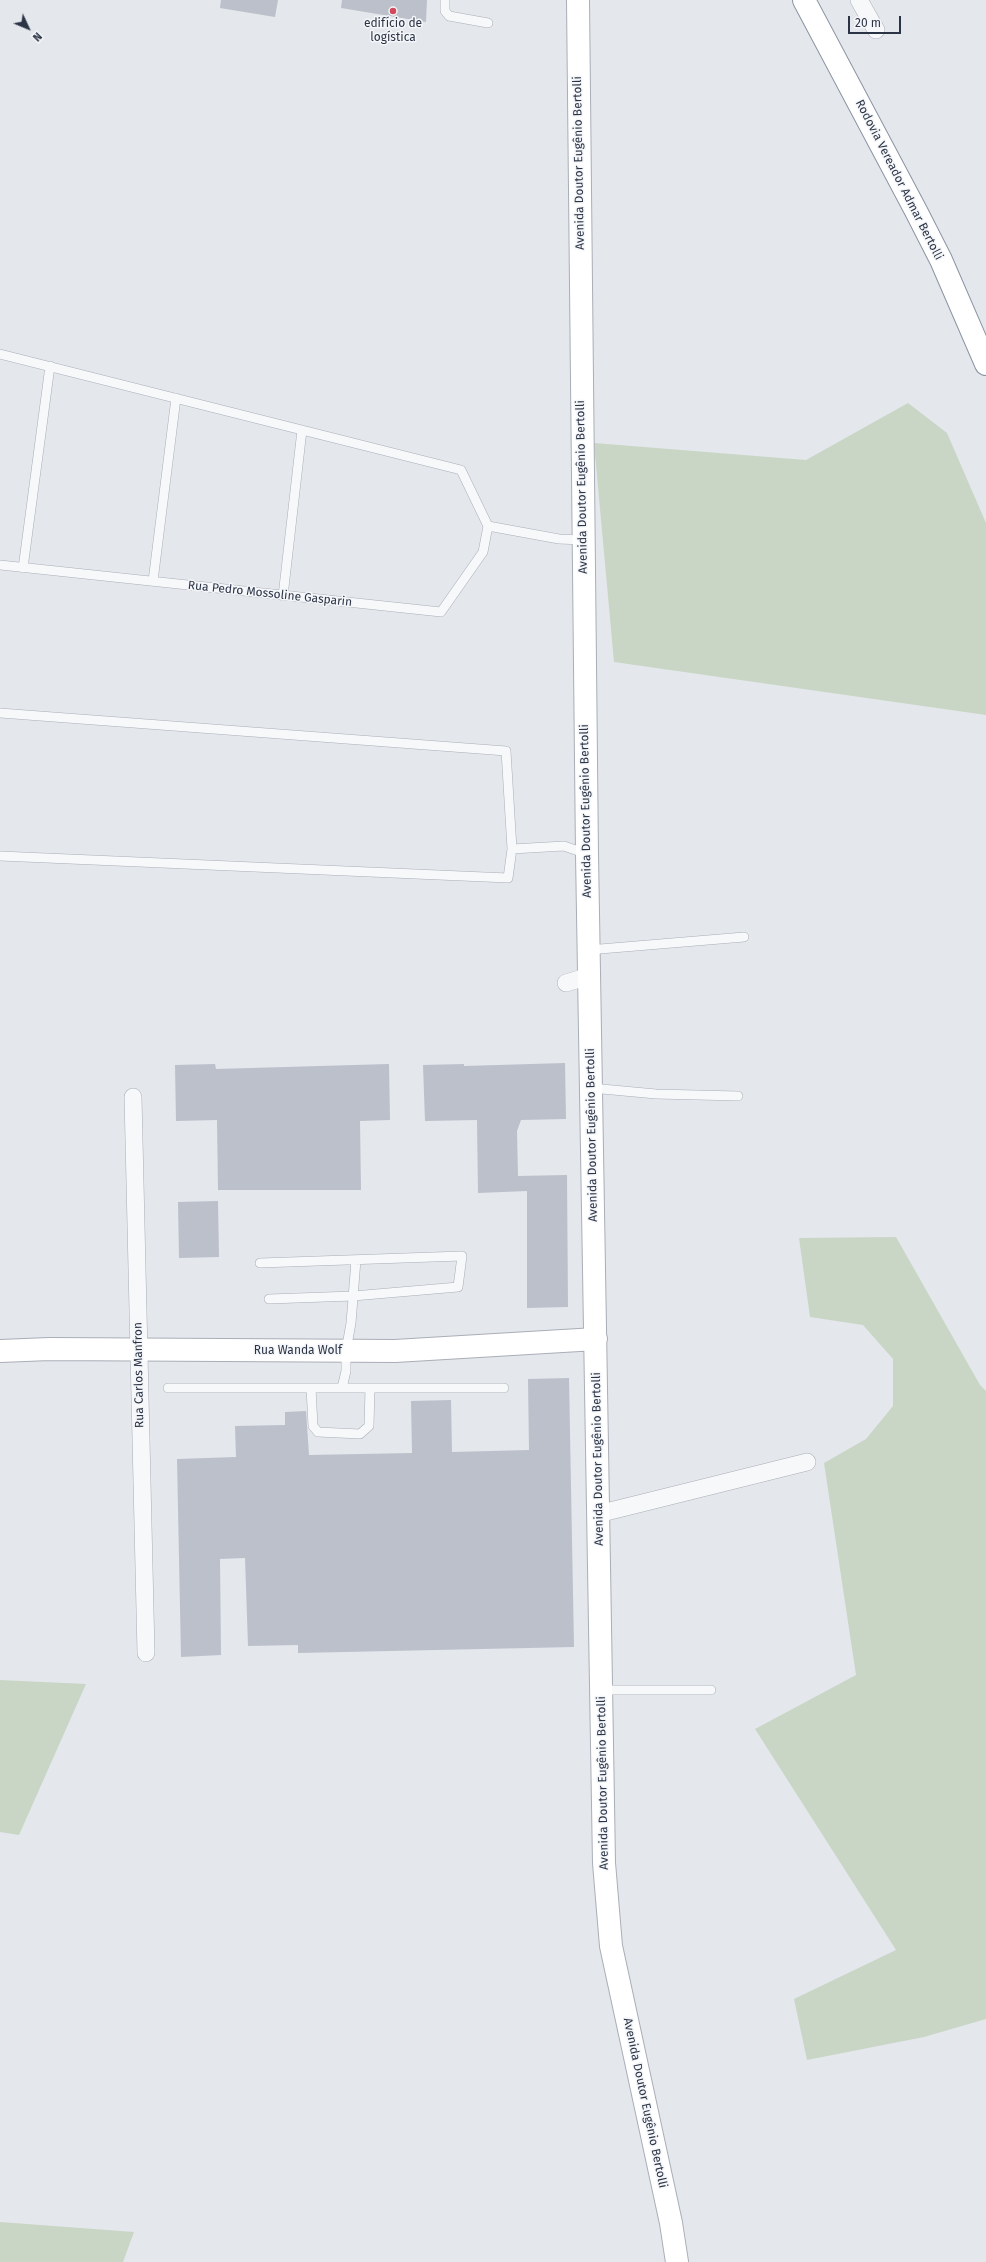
<!DOCTYPE html>
<meta charset="utf-8">
<style>
body{margin:0}
#map{position:relative;width:986px;height:2262px;overflow:hidden;background:#e4e7ec;font-family:"Fira Sans",sans-serif}
canvas{display:block}
.north{position:absolute;left:8px;top:8px;width:40px;height:40px;-webkit-text-stroke:3px #f4f6f9;paint-order:stroke;rotate:134deg;font-size:11px;font-weight:700;line-height:16px;text-align:center;color:#2b3445}
.north::after{content:'';display:block;margin:auto;width:14px;height:18px;background:#2b3445;clip-path:polygon(50% 0,100% 100%,50% 72%,0 100%)}
.scale{position:absolute;left:848px;top:16px;width:53px;height:18px;box-sizing:border-box;border:2px solid #2b3445;border-top:0;padding-left:5px;font-size:12px;line-height:14px;white-space:nowrap;color:#2b3445;-webkit-text-stroke:3px #f4f6f9;paint-order:stroke}
</style>
<div id="map">
<canvas width="986" height="2262"></canvas>
<div class="north">N</div>
<div class="scale">20 m</div>
</div>
<script>
const ctx = document.querySelector('canvas').getContext('2d');
ctx.lineJoin = 'round';
function paint(path, color) { ctx.fillStyle = color; ctx.fill(path, 'evenodd'); }
const poly = rows => new Path2D(rows.map(r => 'M' + r).join(''));
function strokePath(path, color, width, dash) { ctx.strokeStyle = color; ctx.lineWidth = width; ctx.lineCap = dash ? 'butt' : 'round'; ctx.setLineDash(dash || []); ctx.stroke(path); }
function write(font, color, halo, rows, align = 'center') {
  ctx.font = font + ' "Fira Sans",sans-serif'; ctx.lineWidth = 3; ctx.setLineDash([]); ctx.textBaseline = 'middle'; ctx.strokeStyle = halo; ctx.fillStyle = color; for (const [text, x, y, turn = 0] of rows) {
    ctx.save(); ctx.translate(x, y); ctx.rotate((+turn || 0) * Math.PI / 180); ctx.textAlign = isNaN(turn) ? turn : align; if (halo) ctx.strokeText(text, 0, 0); ctx.fillText(text, 0, 0); ctx.restore();
  }
}
const green = poly([
 [908,403,947,433,986,523,986,715,614,662,594,443,806,460],
 [896,1237,980,1385,986,1391,986,2019,924,2037,807,2060,794,1999,896,1950,755,1729,856,1675,824,1463,866,1439,893,1406,893,1359,863,1325,810,1317,799,1238],
 [0,1680,86,1684,19,1835,0,1832],
 [0,2222,134,2232,123,2262,0,2262]
]);
const building = poly([
 [221,0,278,0,275,17,220,8],
 [342,0,427,0,426,22,341,8],
 [565,1063,566,1119,521,1120,517,1131,518,1176,567,1175,568,1307,527,1308,527,1191,478,1193,477,1120,425,1121,423,1065,464,1064,464,1066],
 [215,1064,216,1069,389,1064,390,1120,360,1121,361,1190,218,1190,217,1120,176,1121,175,1065],
 [218,1201,219,1257,179,1258,178,1202],
 [569,1378,574,1647,298,1653,298,1645,248,1646,245,1558,220,1559,221,1655,181,1657,177,1459,236,1457,235,1426,285,1425,285,1412,306,1411,309,1455,412,1453,411,1401,451,1400,452,1452,529,1450,528,1379]
]);
const lane = poly([
 [445,0,445,11,449,16,488,23],
 [0,354,461,470,488,526,483,552,441,612,0,565],
 [488,526,559,539,583,540],
 [23,568,50,366],
 [153,581,176,398],
 [283,596,302,430],
 [0,713,506,751,512,849,508,878,0,856],
 [512,849,564,846,587,854],
 [588,950,744,937],
 [591,1088,656,1094,738,1096],
 [260,1263,462,1256,458,1287,353,1296,269,1299],
 [168,1388,504,1388],
 [311,1388,313,1426,318,1432,360,1434,369,1426,370,1388],
 [342,1388,346,1371,346,1351,351,1323,356,1260],
 [602,1690,711,1690]
]);
const street = poly([
 [859,0,876,30],
 [566,983,589,976],
 [133,1097,146,1653],
 [598,1514,807,1462]
]);
const secondary = poly([
 [578,0,587,854,604,1863,611,1946,671,2223,677,2262],
 [0,1351,50,1349,395,1351,596,1339]
]);
const highway = poly([
 [804,0,916,211,941,260,986,364]
]);
const markers = [
 [393,11,4,"#d1495b"]
];
const poiNames = [
 ["edifício de",393,24],
 ["logística",393,38]
];
const streetNames = [
 ["Avenida Doutor Eugênio Bertolli",579,163,-91],
 ["Rodovia Vereador Admar Bertolli",899,180,63],
 ["Avenida Doutor Eugênio Bertolli",582,487,-91],
 ["Rua Pedro Mossoline Gasparin",270,594,6],
 ["Avenida Doutor Eugênio Bertolli",586,811,-91],
 ["Avenida Doutor Eugênio Bertolli",592,1135,-91],
 ["Rua Wanda Wolf",298,1351],
 ["Rua Carlos Manfron",139,1375,-91],
 ["Avenida Doutor Eugênio Bertolli",598,1459,-91],
 ["Avenida Doutor Eugênio Bertolli",603,1783,-91],
 ["Avenida Doutor Eugênio Bertolli",645,2103,78]
];
paint(green, '#c9d6c5');
paint(building, '#bbc0ca');
strokePath(lane, '#a9aeb7', 10);
strokePath(street, '#a9aeb7', 18);
strokePath(secondary, '#a9aeb7', 24);
strokePath(highway, '#8b94a3', 24);
strokePath(lane, '#f7f8fa', 9);
strokePath(street, '#f7f8fa', 17);
strokePath(secondary, '#fff', 22);
strokePath(highway, '#fff', 22);
for (const [x, y, r, color] of markers) { const dot = new Path2D(); dot.arc(x, y, r, 0, 2 * Math.PI); ctx.fillStyle = color; ctx.fill(dot); strokePath(dot, '#f4f6f9', 1.5); }
write('12px', '#2b3445', '#f4f6f9', poiNames);
write('12px', '#2b3445', '#f4f6f9', streetNames);
</script>
